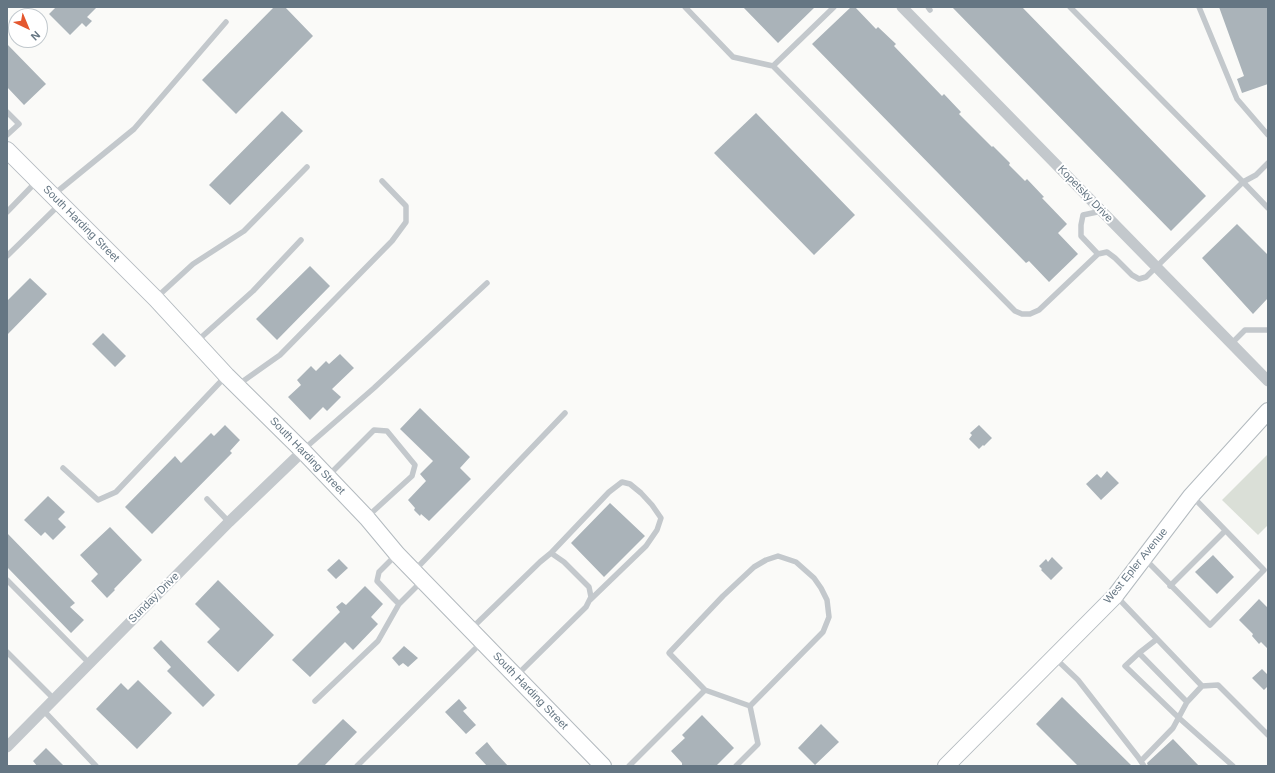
<!DOCTYPE html>
<style>
body{margin:0}
#map{position:relative;width:1275px;height:773px;overflow:hidden;background:#fafaf8;font-family:Arial,sans-serif}
canvas{display:block}
.frame{position:absolute;inset:0;border:8px solid #657683;pointer-events:none}
.north{position:absolute;left:8px;top:8px;width:40px;height:40px;box-sizing:border-box;background:#fff;border:1px solid #c1c8cd;border-radius:50%;rotate:136deg;font-size:11px;font-weight:700;line-height:16px;text-align:center;color:#657683}
.north::after{content:'';display:block;margin:auto;width:14px;height:18px;background:#e4572e;clip-path:polygon(50% 0,100% 100%,50% 72%,0 100%)}
</style>
<div id="map">
<canvas width="1275" height="773"></canvas>
<div class="frame"></div>
<div class="north">N</div>
</div>
<script>
const ctx = document.querySelector('canvas').getContext('2d');
ctx.lineJoin = 'round';
function paint(path, color) { ctx.fillStyle = color; ctx.fill(path, 'evenodd'); }
const poly = rows => new Path2D(rows.map(r => 'M' + r).join(''));
function strokePath(path, color, width, dash) { ctx.strokeStyle = color; ctx.lineWidth = width; ctx.lineCap = dash ? 'butt' : 'round'; ctx.setLineDash(dash || []); ctx.stroke(path); }
function write(font, color, halo, rows, align = 'center') {
  ctx.font = font + ' Arial,sans-serif'; ctx.lineWidth = 4; ctx.setLineDash([]); ctx.textBaseline = 'middle'; ctx.strokeStyle = halo; ctx.fillStyle = color; for (const [text, x, y, turn = 0] of rows) {
    ctx.save(); ctx.translate(x, y); ctx.rotate((+turn || 0) * Math.PI / 180); ctx.textAlign = isNaN(turn) ? turn : align; if (halo) ctx.strokeText(text, 0, 0); ctx.fillText(text, 0, 0); ctx.restore();
  }
}
const green = poly([
 [1268,454,1268,525,1258,535,1222,500]
]);
const building = poly([
 [56,7,97,7,87,17,92,21,86,27,82,23,70,35,49,14],
 [274,7,285,7,313,36,236,114,202,80],
 [743,7,815,7,778,43],
 [851,7,855,7,876,29,878,27,896,44,894,46,942,96,944,94,961,112,959,114,992,147,993,146,1010,163,1009,165,1025,181,1027,179,1044,197,1042,198,1067,224,1058,233,1078,254,1049,282,1029,261,1026,263,812,44],
 [952,7,1022,7,1206,196,1171,231],
 [1219,7,1268,7,1268,84,1242,93,1237,79,1244,76],
 [7,44,46,84,24,105,7,87],
 [282,111,303,131,230,205,209,185],
 [756,113,855,215,814,255,714,153],
 [1237,224,1268,255,1268,298,1253,314,1202,258],
 [310,266,330,286,277,340,256,319],
 [30,278,47,294,7,335,7,301],
 [103,333,126,356,115,367,92,344],
 [340,354,354,368,332,389,341,397,327,411,323,407,310,420,288,397,301,385,297,380,311,366,316,371,326,361,329,364],
 [420,408,470,457,460,468,471,479,429,521,421,514,420,516,414,510,415,508,408,500,426,481,420,474,433,461,400,429],
 [225,425,240,440,230,451,232,453,152,534,125,507,175,456,181,463,211,433,214,436],
 [979,425,992,438,984,446,983,445,979,449,969,439,972,435,970,433],
 [1107,471,1119,483,1101,500,1086,484,1097,474,1101,478],
 [48,496,65,512,58,519,66,527,53,540,45,532,41,536,24,520],
 [610,503,645,536,604,577,571,543],
 [110,527,142,560,114,589,115,590,107,598,91,581,98,574,80,555],
 [7,533,75,603,70,607,84,620,71,633,7,567],
 [1213,555,1234,577,1217,594,1195,572],
 [1052,557,1063,568,1051,580,1041,570,1042,569,1039,566,1046,559,1048,562],
 [339,559,348,568,336,579,327,570],
 [218,580,274,635,238,672,207,642,220,629,195,604],
 [365,586,383,604,371,617,378,624,353,650,345,642,310,677,292,660,340,612,336,607,342,602,346,605],
 [1259,599,1268,608,1268,649,1261,642,1259,644,1252,636,1253,634,1239,620],
 [161,640,215,695,203,707,167,671,171,667,153,648],
 [404,646,418,658,408,667,403,663,399,666,392,658],
 [1262,669,1268,675,1268,686,1264,690,1252,678],
 [138,680,172,713,137,749,96,709,121,683,128,690],
 [1062,697,1132,766,1078,766,1036,724],
 [459,699,467,708,463,711,476,725,466,734,445,712],
 [702,715,734,748,716,766,682,766,682,763,671,751,685,738,682,735],
 [343,719,357,732,324,766,296,766],
 [821,724,839,742,815,765,798,748],
 [1173,739,1199,766,1148,766,1147,763],
 [487,742,495,752,508,766,487,766,475,753],
 [46,748,64,766,37,766,33,761]
]);
const lane = poly([
 [685,7,733,57,773,66],
 [834,7,773,66,1015,311,1022,314,1030,314,1039,310,1098,254,1107,252,1115,258,1132,275,1139,279,1146,277,1243,182,1070,7],
 [928,7,930,10],
 [1199,7,1237,99,1268,135],
 [7,112,19,124,7,135],
 [1268,163,1256,175,1243,182,1268,208],
 [53,195,134,129,226,22],
 [7,212,37,181],
 [1098,254,1081,236,1081,225,1083,215,1102,211],
 [7,256,60,204],
 [157,297,193,264,244,231,307,167],
 [196,342,253,291,301,240],
 [1231,344,1245,330,1268,330],
 [239,384,280,355,392,241,406,222,406,206,382,181],
 [304,449,374,388,487,283],
 [63,468,98,500,116,492,225,377],
 [329,475,374,430,387,431,415,465,412,476,367,517],
 [207,499,229,522],
 [551,553,609,492,622,482,630,484,641,493,652,505,661,518,657,530,646,546,590,600],
 [397,554,379,572,377,581,394,599,399,604,422,581],
 [1146,560,1210,625,1264,570,1193,497],
 [415,570,565,413],
 [7,580,89,663],
 [1170,586,1225,531],
 [1117,597,1202,686,1218,685,1268,735],
 [471,629,540,562,551,553,564,562,589,587,591,597,586,607,516,676],
 [1157,639,1139,653,1187,702,1202,686],
 [7,652,54,699],
 [1139,653,1125,666,1179,718,1233,766],
 [1056,659,1078,680,1138,757,1144,766],
 [705,690,750,706],
 [315,701,378,641,399,604],
 [43,710,96,766],
 [1141,761,1173,728,1187,702],
 [357,766,482,642],
 [629,766,705,690,669,653,723,596,754,567,766,560,778,556,796,562,814,578,821,588,827,600,829,617,823,632,750,706,758,744,736,766]
]);
const street = poly([
 [902,7,1268,381],
 [7,747,229,522,303,451]
]);
const secondary = poly([
 [7,150,156,299,227,376,303,451,367,518,397,554,603,766],
 [946,766,1115,596,1191,496,1268,411]
]);
const streetNames = [
 ["Kopetsky Drive",1085,194,46],
 ["South Harding Street",81,224,45],
 ["South Harding Street",307,456,46],
 ["West Epler Avenue",1136,566,-51],
 ["Sunday Drive",154,598,-45],
 ["South Harding Street",530,691,46]
];
paint(green, '#dadfd7');
paint(building, '#aab3b9');
strokePath(secondary, '#b3babf', 18);
strokePath(lane, '#c3c8cc', 5.5);
strokePath(street, '#c3c8cc', 11);
strokePath(secondary, '#fff', 16);
write('11px', '#657683', '#fff', streetNames);
</script>
